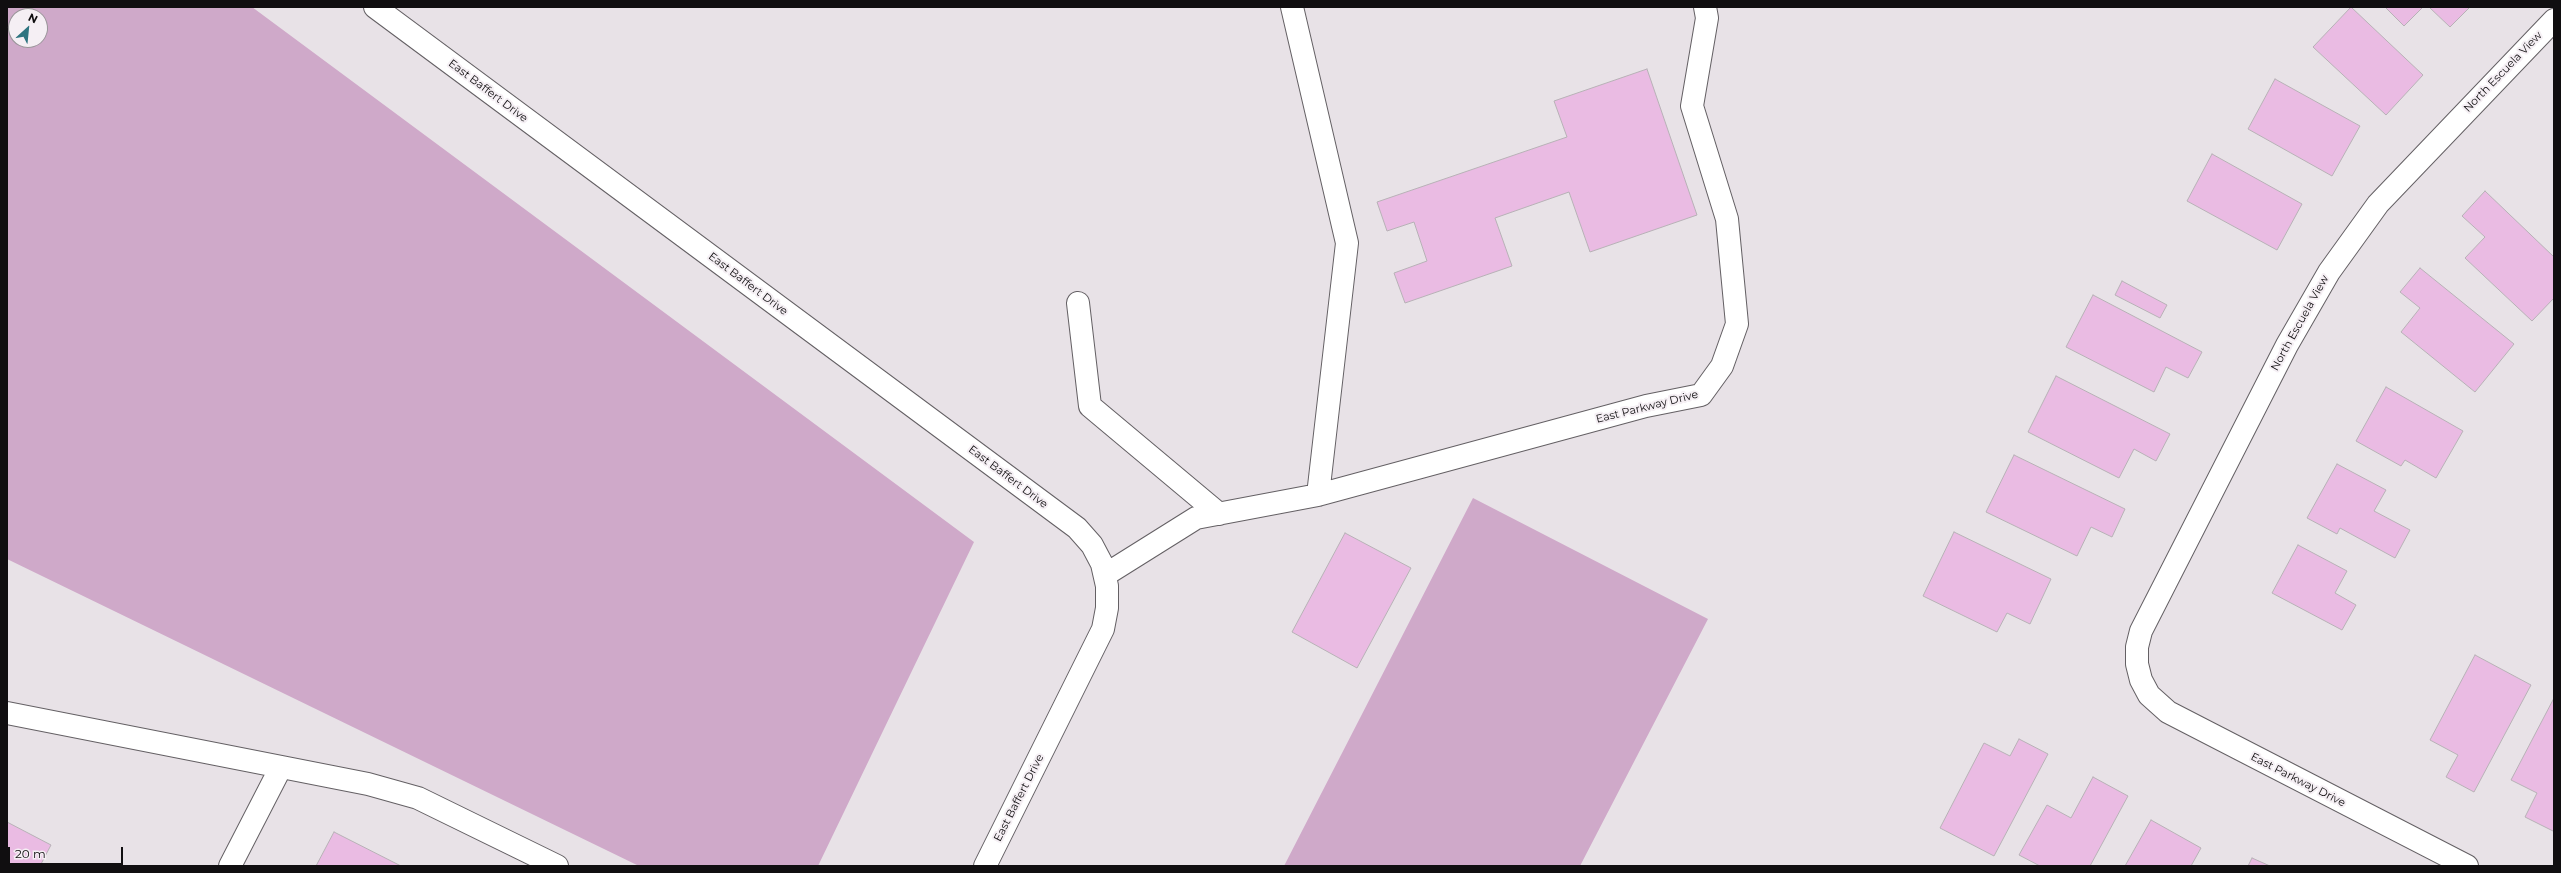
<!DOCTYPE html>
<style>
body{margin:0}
#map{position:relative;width:2561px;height:873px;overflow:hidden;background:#e8e2e7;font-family:Montserrat,sans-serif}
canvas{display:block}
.frame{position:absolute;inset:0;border:8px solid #100e10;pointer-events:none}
.north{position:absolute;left:8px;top:8px;width:40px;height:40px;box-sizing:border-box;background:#f5eff4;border:1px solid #999599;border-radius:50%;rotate:27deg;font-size:11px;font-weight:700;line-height:16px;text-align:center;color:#100e10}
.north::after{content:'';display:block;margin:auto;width:14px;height:18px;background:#2e7480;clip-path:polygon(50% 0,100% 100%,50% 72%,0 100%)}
.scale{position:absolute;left:8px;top:847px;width:115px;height:18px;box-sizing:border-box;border:2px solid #100e10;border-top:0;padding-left:5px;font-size:12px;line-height:14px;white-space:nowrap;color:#100e10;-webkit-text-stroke:3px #f5eff4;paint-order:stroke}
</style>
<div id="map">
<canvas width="2561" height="873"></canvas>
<div class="frame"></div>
<div class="north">N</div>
<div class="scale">20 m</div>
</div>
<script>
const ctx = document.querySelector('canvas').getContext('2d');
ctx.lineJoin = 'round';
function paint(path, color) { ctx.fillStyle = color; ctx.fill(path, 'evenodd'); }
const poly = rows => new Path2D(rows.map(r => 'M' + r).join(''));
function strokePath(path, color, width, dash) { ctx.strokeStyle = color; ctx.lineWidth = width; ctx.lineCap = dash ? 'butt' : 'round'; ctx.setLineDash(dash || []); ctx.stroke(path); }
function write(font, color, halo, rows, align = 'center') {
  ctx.font = font + ' Montserrat,sans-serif'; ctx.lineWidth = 4; ctx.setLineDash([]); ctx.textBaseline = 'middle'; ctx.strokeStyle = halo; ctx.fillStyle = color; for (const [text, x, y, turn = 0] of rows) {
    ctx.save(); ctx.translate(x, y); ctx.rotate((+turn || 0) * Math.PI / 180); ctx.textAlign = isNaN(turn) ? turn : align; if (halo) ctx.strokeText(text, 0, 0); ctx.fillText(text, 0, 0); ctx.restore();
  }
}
const green = poly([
 [7,7,252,7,974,542,818,866,639,866,7,559],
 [16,16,40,16,40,40,16,40],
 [1473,498,1708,619,1580,866,1284,866]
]);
const building = poly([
 [2351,7,2423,75,2386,115,2313,47,2351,7],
 [2385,7,2423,7,2404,26,2385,7],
 [2429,7,2470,7,2450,27,2429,7],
 [1647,69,1697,215,1590,252,1569,192,1495,218,1512,266,1405,303,1394,273,1427,261,1414,222,1387,231,1377,202,1567,137,1554,101,1647,69],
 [2275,79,2360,126,2332,176,2248,129,2275,79],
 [2212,154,2302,204,2277,250,2187,201,2212,154],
 [2485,191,2554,257,2554,298,2532,321,2465,258,2485,237,2462,216,2485,191],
 [2420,268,2514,344,2475,392,2401,332,2420,308,2400,292,2420,268],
 [2122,281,2167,305,2160,318,2115,295,2122,281],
 [2093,295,2202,352,2188,378,2166,367,2154,392,2066,347,2093,295],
 [2056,376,2170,434,2156,461,2134,449,2119,478,2028,432,2056,376],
 [2386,387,2463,431,2436,478,2405,460,2401,466,2356,441,2386,387],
 [2014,455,2125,509,2112,537,2091,527,2077,556,1986,512,2014,455],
 [2337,464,2386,490,2374,511,2410,530,2395,558,2340,528,2337,534,2307,518,2337,464],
 [1954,532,2051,579,2030,624,2007,613,1997,632,1923,596,1954,532],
 [1345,533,1411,568,1357,668,1292,632,1345,533],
 [2298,545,2347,571,2335,593,2356,605,2342,630,2272,593,2298,545],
 [2475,655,2531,685,2474,792,2446,777,2458,755,2430,740,2475,655],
 [2554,698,2554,830,2553,831,2525,817,2537,793,2511,780,2554,698],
 [2019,739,2048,754,1994,856,1940,828,1984,743,2010,756,2019,739],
 [2093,777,2128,796,2090,866,2040,866,2019,855,2047,805,2071,818,2093,777],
 [2151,820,2201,848,2191,866,2125,866,2151,820],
 [7,822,51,845,40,866,7,866,7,822],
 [334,832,401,866,316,866,334,832],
 [2252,858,2270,866,2248,866,2252,858]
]);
const minor = poly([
 [375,7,1077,528,1092,545,1102,564,1107,586,1107,608,1103,629,985,866],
 [1292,7,1347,243,1318,495],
 [1078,303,1090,406,1219,514],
 [1105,575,1196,518,1318,495,1646,406,1701,395,1722,366,1737,324,1727,219,1692,106,1707,18,1705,7],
 [7,713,368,784,418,798,557,866],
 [230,866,281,767],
 [2467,866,2168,712,2149,695,2141,680,2137,664,2137,647,2141,631,2287,345,2329,272,2378,204,2554,20]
]);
const streetNames = [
 ["North Escuela View",2503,72,-46],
 ["East Baffert Drive",488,91,37],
 ["East Baffert Drive",748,284,37],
 ["North Escuela View",2300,323,-61],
 ["East Parkway Drive",1647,407,-14],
 ["East Baffert Drive",1008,477,37],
 ["East Parkway Drive",2298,780,27],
 ["East Baffert Drive",1019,798,-63]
];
paint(green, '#cfa9c9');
paint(building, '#eabbe3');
strokePath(building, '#b7b1b6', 1);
strokePath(minor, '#646064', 24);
strokePath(minor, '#fff', 22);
write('11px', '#100e10', '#f5eff4', streetNames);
</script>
